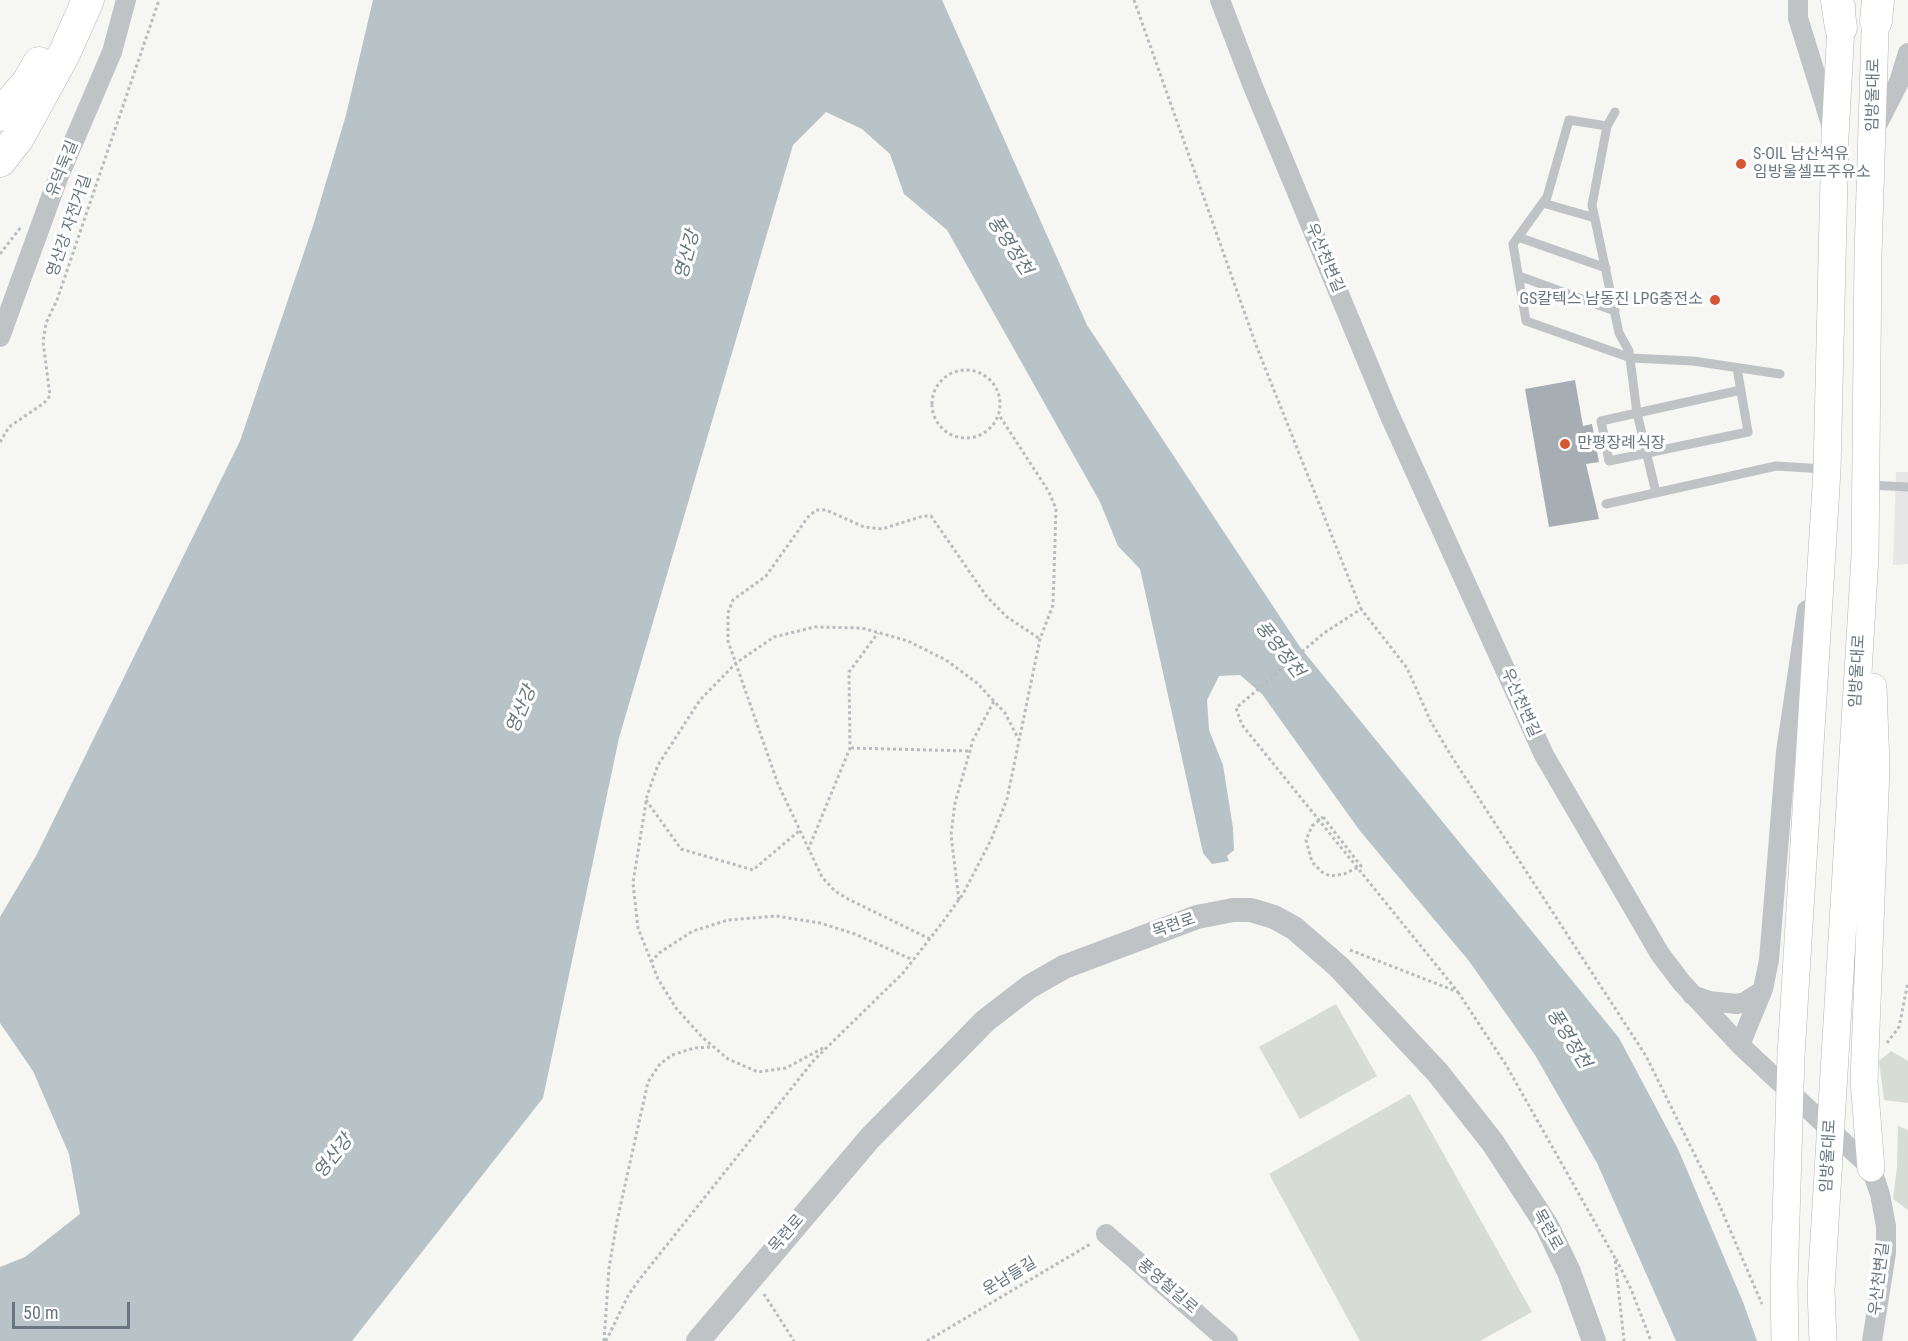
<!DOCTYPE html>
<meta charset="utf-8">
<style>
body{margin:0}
#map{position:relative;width:1908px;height:1341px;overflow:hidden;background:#f6f6f3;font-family:"Roboto Condensed",sans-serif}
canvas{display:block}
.scale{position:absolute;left:12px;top:1302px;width:118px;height:27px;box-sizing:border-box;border:3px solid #677681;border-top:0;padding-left:8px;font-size:18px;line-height:21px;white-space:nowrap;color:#677681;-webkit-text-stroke:4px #fff;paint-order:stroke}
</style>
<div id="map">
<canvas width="1908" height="1341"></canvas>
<div class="scale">50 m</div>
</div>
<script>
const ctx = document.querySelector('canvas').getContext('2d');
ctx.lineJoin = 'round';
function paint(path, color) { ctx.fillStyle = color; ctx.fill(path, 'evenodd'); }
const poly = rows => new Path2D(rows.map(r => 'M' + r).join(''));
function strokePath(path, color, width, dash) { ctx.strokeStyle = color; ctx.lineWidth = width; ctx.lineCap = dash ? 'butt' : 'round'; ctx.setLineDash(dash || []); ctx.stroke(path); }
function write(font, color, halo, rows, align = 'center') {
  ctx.font = font + ' "Roboto Condensed","Noto Sans KR",sans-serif'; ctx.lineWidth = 6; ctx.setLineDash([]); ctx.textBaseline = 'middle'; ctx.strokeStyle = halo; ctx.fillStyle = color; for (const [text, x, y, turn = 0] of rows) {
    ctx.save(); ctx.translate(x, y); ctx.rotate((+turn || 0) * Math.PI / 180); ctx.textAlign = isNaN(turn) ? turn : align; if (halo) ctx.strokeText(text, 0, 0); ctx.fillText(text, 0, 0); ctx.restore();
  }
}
const built = poly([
 [1896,472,1908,472,1908,564,1893,565]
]);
const green = poly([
 [1336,1004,1377,1076,1300,1119,1259,1047],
 [1891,1051,1908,1061,1908,1103,1884,1100,1879,1061],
 [1410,1094,1532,1312,1480,1341,1360,1341,1269,1174],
 [1898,1126,1908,1130,1908,1210,1893,1199,1897,1167]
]);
const water = poly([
 [373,0,942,0,1087,325,1300,647,1619,1038,1678,1149,1743,1302,1757,1341,1676,1341,1597,1163,1535,1055,1469,961,1360,831,1262,694,1240,675,1219,676,1207,700,1209,730,1223,765,1233,828,1234,850,1227,856,1229,861,1212,864,1203,853,1140,569,1118,546,1100,502,947,230,904,194,890,154,862,129,826,112,793,145,619,738,543,1098,352,1341,0,1341,0,1267,25,1257,80,1214,69,1154,33,1071,0,1023,0,917,36,856,240,441,313,226,346,115]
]);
const building = poly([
 [1575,380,1583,426,1592,424,1599,462,1586,464,1599,519,1549,527,1525,389]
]);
const path = poly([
 [1134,0,1256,345,1361,609],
 [0,254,21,227],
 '932 404a34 34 0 1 1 68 0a34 34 0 1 1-68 0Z',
 [0,442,9,427,44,403,50,396,43,341,46,323,57,300,159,0],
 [851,748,969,751],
 [646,800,681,849,753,870,799,831],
 [1323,817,1361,866,1344,874,1330,876,1322,872,1312,862,1306,840,1312,826,1323,817],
 [808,850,850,748,849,672,878,633],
 [959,900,951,835,955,803,973,740,994,701],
 [930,939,848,899,835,891,822,877,778,784,728,641,728,613,733,600,766,576,808,517,816,510,826,510,864,527,882,529,923,516,931,516,987,597,1007,617,1040,639],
 [1350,950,1458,992,1242,725,1236,708,1324,633,1361,609,1407,668,1431,722,1452,757,1646,1056,1718,1202,1762,1304],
 [651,962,659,953,693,931,728,920,776,916,820,923,855,934,913,960],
 [1458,992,1506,1065,1615,1258,1624,1341],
 [1887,1043,1899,1027,1908,982],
 [823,1048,786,1068,758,1072,728,1059,702,1037,676,1008,658,979,638,928,633,883,647,796,658,765,700,700,736,663,774,637,815,627,862,628,908,641,946,660,977,683,1005,713,1019,740],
 [1616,1259,1631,1289,1651,1341],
 [764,1294,794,1341],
 [604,1341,609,1268,617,1221,648,1082,660,1064,672,1055,694,1048,712,1047],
 [606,1341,629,1294,639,1280,814,1060,903,973,942,923,963,894,991,840,1007,799,1040,639,1053,605,1056,509,1049,492,999,415],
 [927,1341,1092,1243]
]);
const service = poly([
 [1615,112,1607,126,1592,205,1619,333,1629,351,1637,413,1656,493],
 [1607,126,1569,120,1547,197,1513,244,1526,321,1631,358,1693,361,1780,374],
 [1543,203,1595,218],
 [1518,237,1606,268],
 [1519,276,1615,311],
 [1737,368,1748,432,1609,461,1601,421,1741,390],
 [1869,485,1908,487],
 [1606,504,1776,466,1824,469]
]);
const minor = poly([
 [1220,0,1252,84,1389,414,1544,755,1660,954,1682,983,1740,1045,1871,1168,1880,1194,1886,1226,1886,1253,1872,1341],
 [1798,0,1798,18,1831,124],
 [1874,131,1899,82,1908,53],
 [0,337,58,178,112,52,126,0],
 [1692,995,1709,1001,1737,1004,1745,1002,1762,991],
 [1740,1045,1763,989,1769,960,1786,752,1807,610],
 [1106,1234,1228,1341]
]);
const tertiary = poly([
 [698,1341,870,1138,985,1021,1029,987,1064,967,1197,917,1233,910,1251,910,1274,917,1294,928,1339,967,1438,1073,1493,1143,1547,1226,1569,1272,1594,1341]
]);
const secondary = poly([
 [1791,1055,1827,470,1835,136,1842,8],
 [1835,1056,1865,556,1868,255,1876,0],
 [1871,1168,1864,1081,1876,767,1873,687]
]);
const trunk = poly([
 [1837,0,1841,28],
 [1876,21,1878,0],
 [0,115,28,82,39,63],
 [0,161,18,138,64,54,88,0]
]);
const secondaryBridge = poly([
 [1785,1341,1784,1283,1791,1055],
 [1823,1341,1821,1289,1835,1056]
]);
const markers = [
 [1741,164,6,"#d55633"],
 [1715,300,6,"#d55633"],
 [1565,444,6,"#d55633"]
];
const streetNames = [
 ["임방울대로",1874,95,-89],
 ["유덕둑길",63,169,-68],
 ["영산강 자전거길",70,226,-71],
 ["우산천변길",1324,258,67],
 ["임방울대로",1858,671,-87],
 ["우산천변길",1520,703,66],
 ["목련로",1174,926,-19],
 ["임방울대로",1829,1156,-87],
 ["목련로",1547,1230,61],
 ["목련로",787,1234,-49],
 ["운남들길",1010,1277,-31],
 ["우산천변길",1880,1279,-83],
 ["풍영철길로",1167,1287,41]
];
const poiNames = [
 ["S-OIL 남산석유",1753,155],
 ["임방울셀프주유소",1753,173],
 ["GS칼텍스 남동진 LPG충전소",1703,300,"right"],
 ["만평장례식장",1577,444]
];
const waterNames = [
 ["풍영정천",1009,246,57],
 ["영산강",688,255,-75],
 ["풍영정천",1279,650,52],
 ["영산강",522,710,-67],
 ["풍영정천",1568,1039,58],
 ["영산강",334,1157,-52]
];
paint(built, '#e6e7e6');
paint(green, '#d7dcd4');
paint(water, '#b8c3c7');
paint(building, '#a7aeb3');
strokePath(secondary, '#b2b7ba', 28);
strokePath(trunk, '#b2b6b8', 33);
strokePath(path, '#b9bcbe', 3, [3, 3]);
strokePath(service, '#bfc3c6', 9);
strokePath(minor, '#bfc3c6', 20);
strokePath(tertiary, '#bfc3c6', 24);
strokePath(secondary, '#fff', 27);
strokePath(trunk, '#fff', 32);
strokePath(secondaryBridge, '#b2b7ba', 28, []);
strokePath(secondaryBridge, '#fff', 27);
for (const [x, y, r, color] of markers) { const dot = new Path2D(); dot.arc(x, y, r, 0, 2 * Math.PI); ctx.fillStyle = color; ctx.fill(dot); strokePath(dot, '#fff', 2); }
write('16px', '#677681', '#fff', streetNames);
write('16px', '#677681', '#fff', poiNames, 'left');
write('italic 18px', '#63777e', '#fff', waterNames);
</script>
